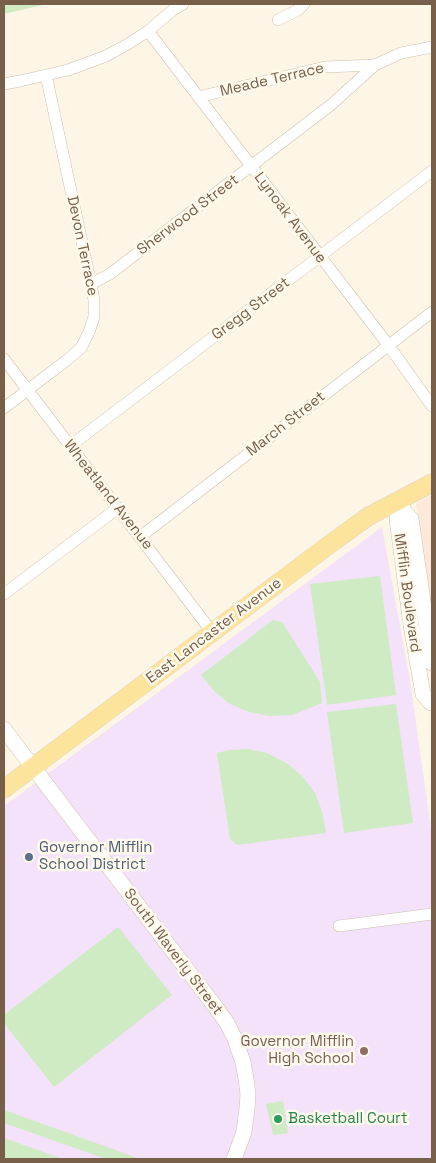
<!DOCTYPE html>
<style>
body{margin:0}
#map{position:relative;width:436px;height:1163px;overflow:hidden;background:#fdf6e6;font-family:"Space Grotesk",sans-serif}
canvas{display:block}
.frame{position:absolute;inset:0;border:5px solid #775f4a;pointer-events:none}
</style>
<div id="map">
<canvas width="436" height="1163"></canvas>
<div class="frame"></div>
</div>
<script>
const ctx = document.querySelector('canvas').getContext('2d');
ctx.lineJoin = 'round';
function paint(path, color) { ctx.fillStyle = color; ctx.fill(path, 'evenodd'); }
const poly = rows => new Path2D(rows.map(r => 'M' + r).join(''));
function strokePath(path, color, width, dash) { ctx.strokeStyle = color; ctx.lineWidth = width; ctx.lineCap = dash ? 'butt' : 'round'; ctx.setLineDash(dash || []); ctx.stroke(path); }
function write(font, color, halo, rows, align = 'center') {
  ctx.font = font + ' "Space Grotesk",sans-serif'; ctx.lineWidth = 5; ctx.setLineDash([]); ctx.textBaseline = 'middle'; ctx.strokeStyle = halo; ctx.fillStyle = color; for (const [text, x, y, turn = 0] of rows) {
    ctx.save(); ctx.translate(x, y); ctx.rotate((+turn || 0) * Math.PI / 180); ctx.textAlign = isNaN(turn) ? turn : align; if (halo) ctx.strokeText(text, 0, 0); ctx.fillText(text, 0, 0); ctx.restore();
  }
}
const commercial = poly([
 [432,495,432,614,416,504]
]);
const education = poly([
 [382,527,410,681,432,836,432,1159,4,1159,4,806]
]);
const green = poly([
 [4,4,47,4,4,14],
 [380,576,396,695,327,705,310,584],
 [273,620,282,622,320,682,322,703,292,715,269,716,249,712,230,704,215,692,201,675],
 [396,704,413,823,344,833,327,712],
 [248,749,267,753,288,764,303,777,315,793,322,811,326,833,237,845,230,839,217,753,229,750],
 [118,927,172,995,54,1087,4,1023,4,1015],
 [283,1101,288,1133,273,1135,266,1104],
 [4,1110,132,1156,139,1159,106,1159,4,1123],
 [4,1138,63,1159,4,1159]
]);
const street = poly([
 [278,20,298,10,304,4],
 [148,31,389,346,432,406],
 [4,84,20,81,68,70,106,56,128,44,148,31,173,10,183,4],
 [198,97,325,67,375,65,401,53,432,47],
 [91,284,110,274,332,104,375,65],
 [4,359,212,632],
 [4,408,67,360,81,348,89,332,94,317,94,300,91,284,46,75],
 [70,446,432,171],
 [140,537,432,312],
 [4,594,118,508],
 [339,926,432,914]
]);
const secondary = poly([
 [402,501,403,510,411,519,432,663],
 [403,510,397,519,411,625,423,694,431,703],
 [4,729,217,1009,227,1023,235,1039,243,1062,246,1079,248,1094,247,1108,244,1132,234,1159]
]);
const primary = poly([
 [4,789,326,547,369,516,432,483]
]);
const markers = [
 [29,857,5,"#5c6f8a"],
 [364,1051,5,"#8d6e63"],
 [278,1119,5,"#2e9e5b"]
];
const streetNames = [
 ["Meade Terrace",272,80,-13],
 ["Sherwood Street",188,215,-37],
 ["Lynoak Avenue",290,218,53],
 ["Devon Terrace",82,246,78],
 ["Gregg Street",251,309,-37],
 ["March Street",286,424,-38],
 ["Wheatland Avenue",108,495,52],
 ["Mifflin Boulevard",407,593,82],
 ["East Lancaster Avenue",214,631,-37],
 ["South Waverly Street",173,952,53]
];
const serviceNames = [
 ["Governor Mifflin",39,848],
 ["School District",39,865]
];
const educationNames = [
 ["Governor Mifflin",354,1042],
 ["High School",354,1059]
];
const leisureNames = [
 ["Basketball Court",288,1119]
];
paint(commercial, '#fde8d9');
paint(education, '#f3e2f9');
paint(green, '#cfebc4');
strokePath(street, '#cfbfac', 12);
strokePath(secondary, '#d2c0a9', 16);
strokePath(primary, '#dcd5d0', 19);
strokePath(street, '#fff', 11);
strokePath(secondary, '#fff', 15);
strokePath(primary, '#fce49d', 18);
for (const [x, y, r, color] of markers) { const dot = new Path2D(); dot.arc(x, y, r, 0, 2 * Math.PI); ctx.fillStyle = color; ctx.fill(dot); strokePath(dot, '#fffaec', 2); }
write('15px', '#775f4a', '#fffaec', streetNames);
write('15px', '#4e5e75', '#fffaec', serviceNames, 'left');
write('15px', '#785e54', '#fffaec', educationNames, 'right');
write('15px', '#27864d', '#fffaec', leisureNames, 'left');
</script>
